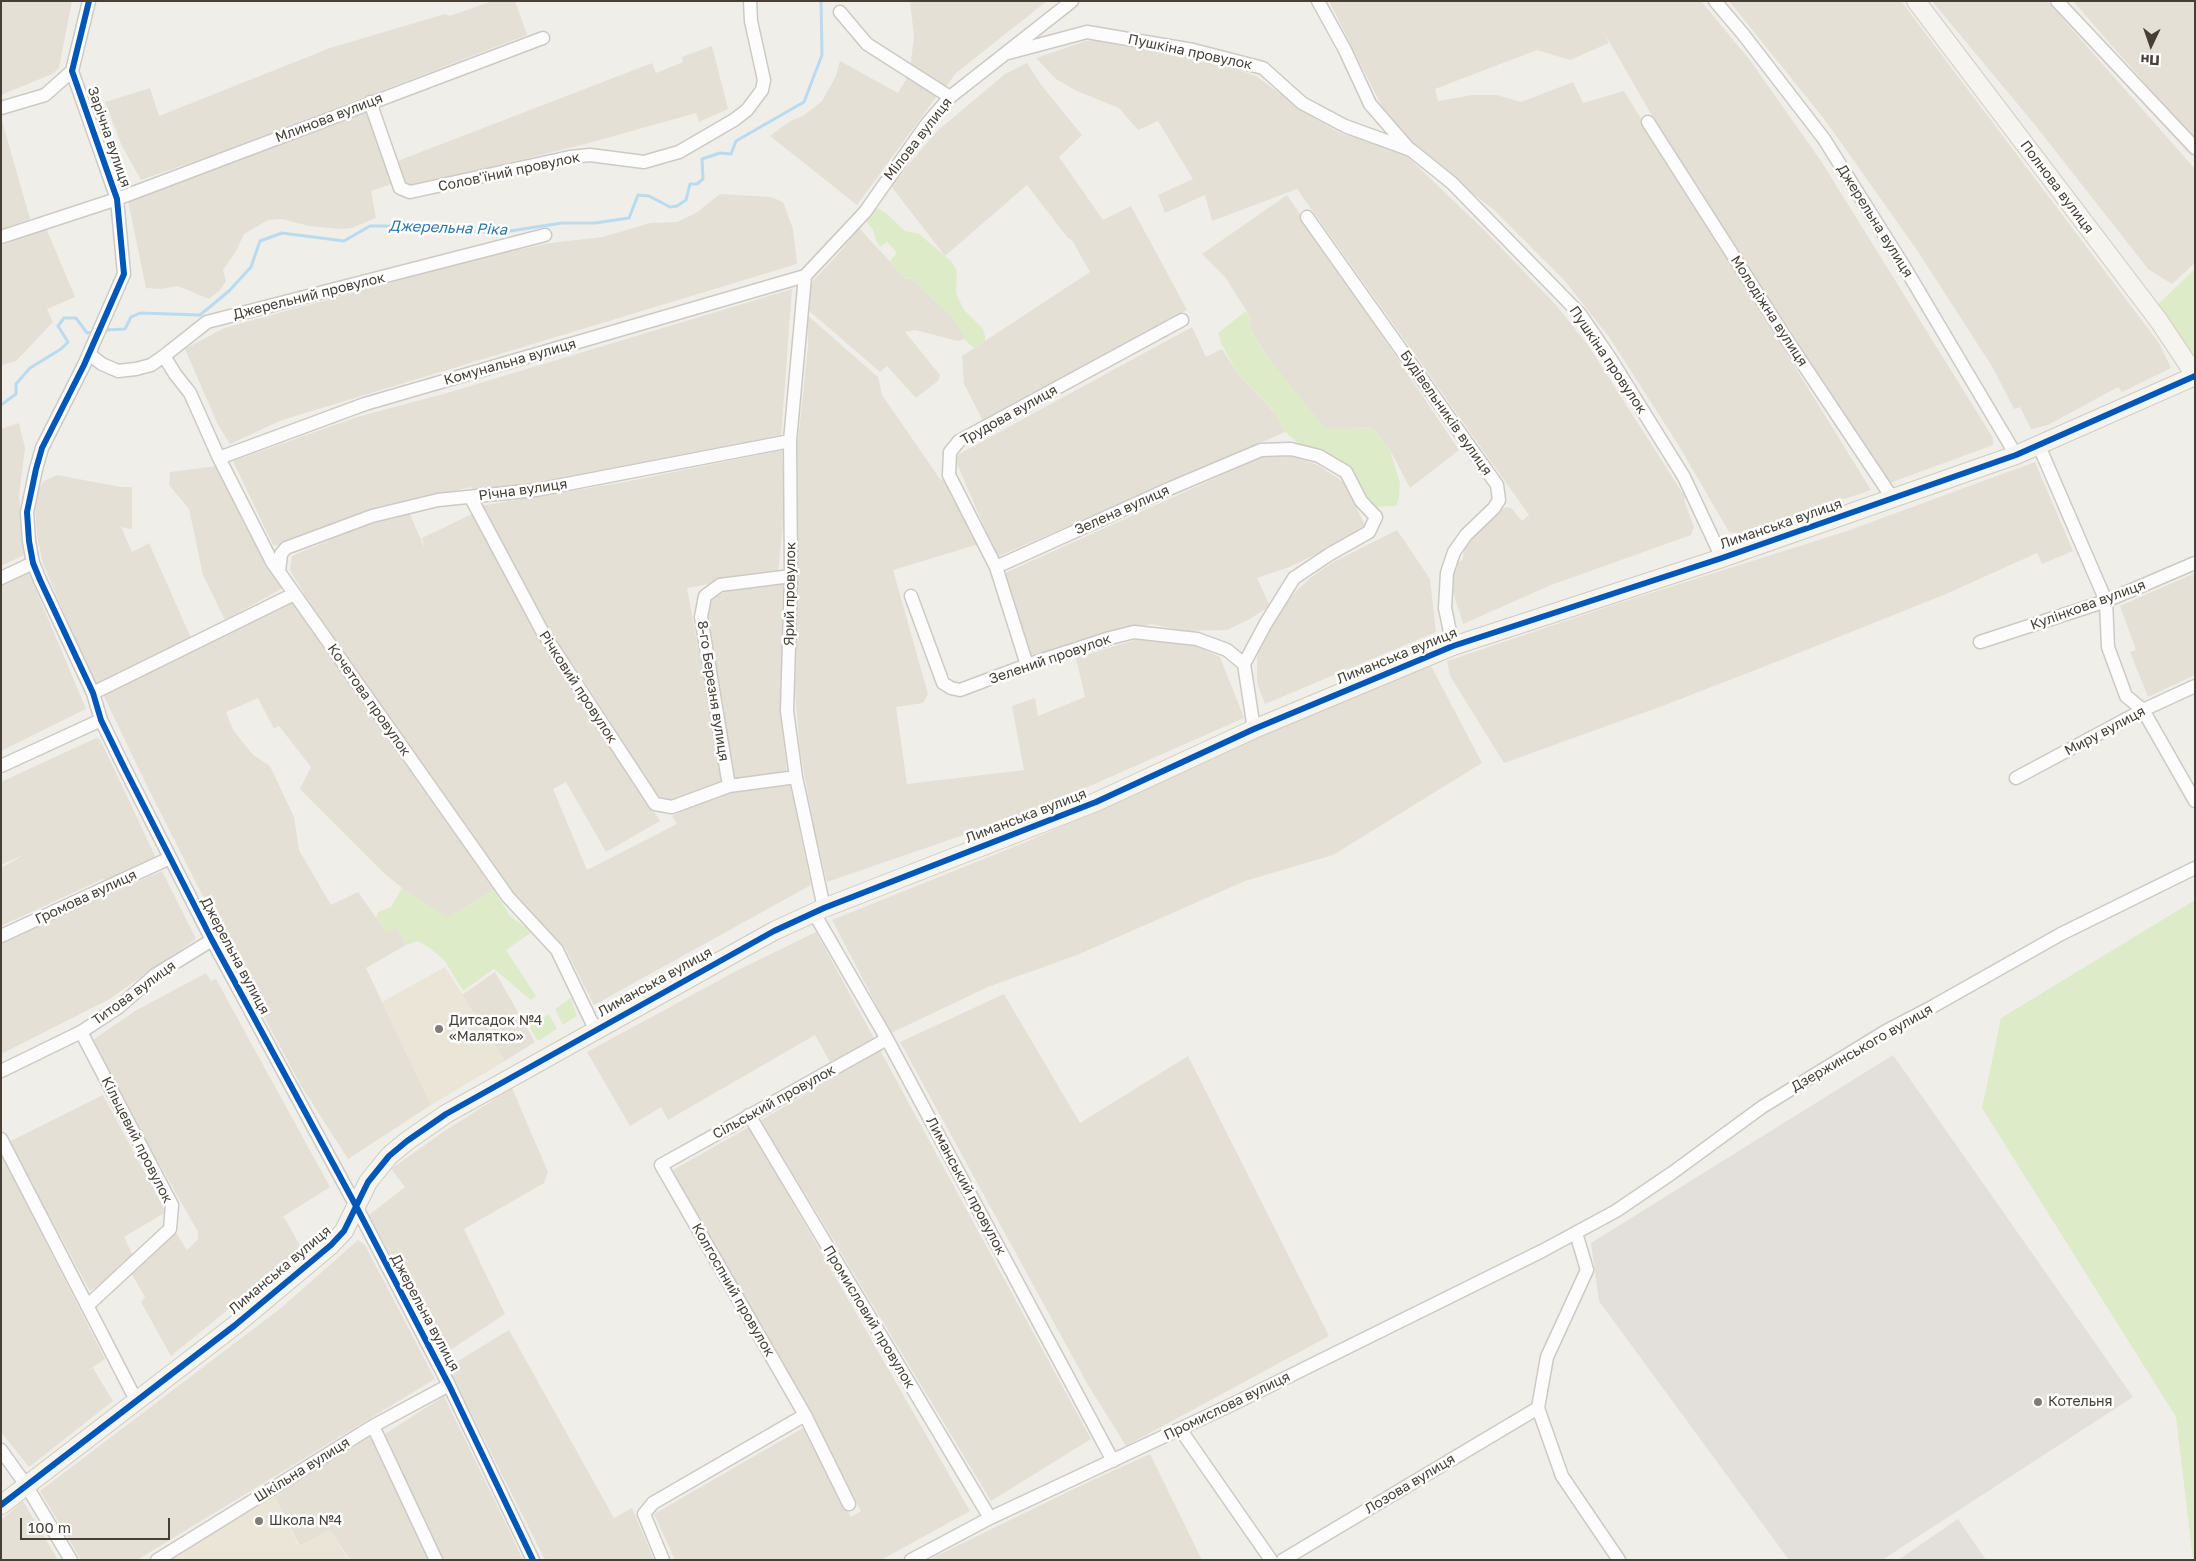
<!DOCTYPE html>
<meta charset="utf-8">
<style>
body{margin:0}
#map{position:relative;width:2196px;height:1561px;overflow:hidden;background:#f0eee9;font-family:"Golos Text",sans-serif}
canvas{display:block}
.frame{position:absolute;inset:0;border:2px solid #463f35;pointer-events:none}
.north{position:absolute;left:2126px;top:20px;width:50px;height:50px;-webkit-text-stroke:4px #fff;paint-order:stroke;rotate:183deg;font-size:14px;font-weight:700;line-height:20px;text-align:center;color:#463f35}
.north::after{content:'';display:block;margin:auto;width:18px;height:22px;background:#463f35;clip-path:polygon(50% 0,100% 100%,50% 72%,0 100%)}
.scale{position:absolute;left:20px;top:1518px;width:150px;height:22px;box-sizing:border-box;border:2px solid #463f35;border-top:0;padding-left:6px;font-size:15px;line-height:18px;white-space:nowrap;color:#463f35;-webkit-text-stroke:4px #fff;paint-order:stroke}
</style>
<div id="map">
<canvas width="2196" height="1561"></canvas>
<div class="frame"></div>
<div class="north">Пн</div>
<div class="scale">100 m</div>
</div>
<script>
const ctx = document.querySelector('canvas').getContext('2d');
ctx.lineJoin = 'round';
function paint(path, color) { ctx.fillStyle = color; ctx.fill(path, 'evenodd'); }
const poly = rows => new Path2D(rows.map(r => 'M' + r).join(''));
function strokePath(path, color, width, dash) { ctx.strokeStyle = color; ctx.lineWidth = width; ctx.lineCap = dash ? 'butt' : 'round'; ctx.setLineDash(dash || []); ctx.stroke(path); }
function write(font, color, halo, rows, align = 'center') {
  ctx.font = font + ' "Golos Text",sans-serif'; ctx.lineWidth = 5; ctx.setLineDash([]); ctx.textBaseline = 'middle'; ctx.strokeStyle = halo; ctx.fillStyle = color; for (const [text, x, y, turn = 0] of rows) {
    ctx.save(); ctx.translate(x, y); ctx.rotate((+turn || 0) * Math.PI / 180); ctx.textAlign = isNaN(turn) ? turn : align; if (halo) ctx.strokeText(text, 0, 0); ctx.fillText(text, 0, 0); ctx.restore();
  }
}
const residential = poly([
 [1,1,72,1,59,68,52,74,1,95],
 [492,1,515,1,527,35,215,154,141,180,121,144,105,102,150,88,159,116,330,48,445,14,450,16],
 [910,1,1047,1,956,73,944,89,910,68,914,37],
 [1329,1,1701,1,1749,59,1821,161,1993,438,1993,445,1887,484,1651,114,1602,29,1609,43,1570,60,1537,50,1435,89,1438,101,1472,95,1497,95,1521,102,1573,82,1583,103,1624,91,1871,490,1743,534,1729,532,1679,446,1609,337,1564,280,1494,210,1421,153,1384,111],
 [1729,1,1901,1,2159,343,2171,368,2122,392,2118,387,2048,425,2031,429,2020,407,2014,409,1993,368,1917,250,1825,120],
 [1932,1,2047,1,2195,169,2195,263,2172,284,2148,269,2035,125],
 [2073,1,2195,1,2195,141,2141,79],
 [1102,39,1215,61,1256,76,1311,116,1340,133,1381,145,1406,155,1487,233,1556,305,1588,345,1685,497,1684,500,1694,527,1691,535,1551,585,1463,624,1453,592,1452,565,1463,560,1464,547,1478,528,1492,516,1506,507,1511,508,1522,521,1529,515,1297,189,1212,221,1205,195,1165,213,1158,195,1193,179,1158,121,1138,130,1119,108,1077,91,1056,79,1036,58,1086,41],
 [712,46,728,109,699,122,696,113,589,143,411,187,401,180,395,162,652,63,656,73,683,62,682,57],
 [840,61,898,93,908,76,937,96,857,205,770,136,790,121,803,116,822,101,836,76],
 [1027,63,1042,86,1082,135,1059,157,1103,220,1131,206,1187,310,983,421,964,384,962,356,1090,272,1072,240,1068,238,1027,185,945,256,891,186,936,132,1005,74],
 [368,112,394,183,371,191,376,218,352,228,340,229,309,226,282,219,268,220,244,234,236,251,223,270,226,281,220,290,209,299,178,286,161,289,146,288,128,201],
 [1,117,30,219,1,230],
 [720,194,771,197,783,202,793,229,797,264,282,420,230,444,218,425,185,349,224,328,476,259,550,243,603,237,650,223,677,222,696,213],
 [1287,195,1459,450,1410,488,1390,450,1372,427,1325,429,1272,364,1249,327,1251,318,1225,277,1202,254],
 [46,228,75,297,47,309,53,322,16,361,1,365,1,246],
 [859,228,906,279,911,278,956,321,963,331,965,339,958,341,915,330,905,332,940,375,938,381,916,398,887,366,880,372,807,309,809,285,839,253],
 [792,289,781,437,585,478,473,492,471,487,363,513,279,546,273,545,233,461,357,417,447,393],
 [807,315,878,377,882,395,940,479,947,481,979,544,893,570,928,694,923,703,896,707,907,784,1024,770,1012,706,1035,698,1038,716,1085,697,1076,658,1135,640,1162,638,1195,645,1220,657,1244,718,1033,811,827,882,814,828,800,750,795,694,797,603,796,460,808,346],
 [1192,327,1206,357,1222,349,1238,374,1275,413,1285,432,997,557,955,459,959,454],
 [19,423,25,448,19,496,24,555,1,566,1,429],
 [782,450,785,506,778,572,687,588,722,776,721,782,669,801,658,797,583,679,547,628,480,506,625,482],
 [1282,453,1318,465,1345,483,1367,530,1289,567,1257,578,1270,606,1248,620,1227,630,1184,631,1151,624,1107,634,1030,659,1005,573,1242,466,1269,454],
 [2035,462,2073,551,2042,564,2037,553,1946,594,1781,660,1665,705,1504,763,1450,676,1447,661,1616,604,1847,531],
 [217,466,283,588,225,620,203,575,189,509,169,485,170,472],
 [57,475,121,487,132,487,132,529,121,527,132,552,149,543,191,638,96,687,43,564,37,535,34,494,44,481],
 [409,512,425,549,422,538,472,514,525,612,572,688,660,821,606,852,566,782,553,789,587,870,677,824,672,816,693,806,734,791,790,784,811,885,594,1005,564,946,560,947,509,889,316,614,290,570,292,556,353,530],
 [1397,530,1430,579,1436,632,1265,704,1257,683,1257,658,1260,643,1290,597,1309,579,1330,564],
 [29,573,86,709,1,751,1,585],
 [2195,573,2195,675,2148,697,2130,652,2136,650,2120,606],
 [783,583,782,726,787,772,736,781,731,774,706,619,713,598,727,591],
 [292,602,494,890,448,918,412,896,386,875,300,789,311,767,279,726,274,729,258,698,226,712,233,730,253,755,270,766,294,817,299,850,331,905,358,892,386,932,396,926,406,945,366,968,431,1105,348,1159,300,1084,262,1013,143,778,102,692,235,631],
 [1430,664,1482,763,1333,855,1245,881,1077,955,988,987,891,1033,832,920,1026,842,1133,795,1268,731],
 [96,738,100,739,156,858,109,882,103,879,1,926,1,868,25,854,1,865,1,782],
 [162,871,196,939,108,1000,1,1054,1,942,50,919,52,920],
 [816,932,874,1038,830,1062,815,1035,668,1120,661,1107,630,1126,587,1052,738,970],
 [495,972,535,1042,505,1061,462,995],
 [206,973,211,981,216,979,330,1187,279,1219,284,1217,302,1249,171,1356,141,1302,145,1297,131,1273,175,1231,187,1250,198,1239,198,1232,90,1042,135,1011],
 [1004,994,1080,1123,1188,1056,1329,1336,1126,1446,1088,1385,900,1042],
 [880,1050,1091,1439,991,1501,810,1201,760,1121],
 [512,1088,548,1172,544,1183,464,1229,505,1314,444,1354,369,1215,405,1187,391,1169,443,1132],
 [103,1095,166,1212,124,1237,134,1258,90,1291,9,1142],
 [749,1127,970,1511,881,1560,675,1560,654,1514,803,1428,851,1517,861,1511,671,1171],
 [1,1154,105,1359,87,1371,93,1368,113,1401,29,1467,1,1432],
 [358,1240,365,1245,435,1379,137,1560,81,1560,40,1491,281,1308],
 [509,1330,614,1518,632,1508,654,1560,545,1560,448,1367],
 [444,1396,508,1528,523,1560,444,1560,385,1434],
 [370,1437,429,1560,350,1560,330,1530,300,1546,273,1494],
 [1150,1454,1202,1560,928,1560,1082,1485],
 [23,1501,58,1560,1,1560,1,1520]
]);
const industrial = poly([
 [1893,1055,2133,1397,1882,1560,1789,1560,1599,1301,1591,1243],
 [1958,1519,1986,1560,1898,1560]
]);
const education = poly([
 [445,967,505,1061,431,1105,382,1002],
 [273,1494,299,1546,330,1530,349,1560,171,1560]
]);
const green = poly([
 [875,207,886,213,905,231,919,234,951,261,957,271,956,293,964,310,983,329,985,336,985,341,975,349,966,341,956,321,911,278,906,279,890,261,897,253,887,242,880,247,876,241,873,230,865,220],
 [2195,269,2195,364,2155,307],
 [1246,311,1251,318,1249,327,1266,355,1325,428,1372,427,1390,450,1400,483,1399,499,1396,506,1375,507,1350,472,1336,459,1299,444,1285,432,1273,410,1238,374,1222,345,1218,333],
 [402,888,448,918,494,890,510,916,532,932,506,950,536,996,531,1000,494,969,463,991,445,961,431,949,418,941,406,945,396,927,387,933,376,919,378,912,391,907],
 [2195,900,2195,1560,2193,1560,2176,1417,1982,1108,2001,1018],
 [571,998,577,1016,563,1025,555,1009],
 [549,1014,557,1029,538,1041,529,1026]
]);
const stream = poly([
 [104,330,125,329,131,317,140,313,200,315,229,291,251,267,260,241,282,233,344,241,370,226,408,226,497,233,562,223,595,223,629,218,638,195,649,196,670,207,677,206,686,200,690,184,697,184,703,179,702,159,720,153,731,154,736,141,804,102,822,55,821,1],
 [1,405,16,394,16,384,30,368,61,349,68,342,58,326,64,318,76,318,87,333,95,332]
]);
const street = poly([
 [89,1,72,71,117,199,124,274,84,365,42,448,36,469,27,512,29,541,33,563,40,580,93,693,101,720,124,767,212,940,356,1206,449,1385,533,1560],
 [1318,1,1345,50,1370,104,1409,149],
 [1715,1,1743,34,1824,139,1905,268,2016,455],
 [2057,1,2195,148],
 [840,12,867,44,950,97],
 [1008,53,1087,32,1193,50,1263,68,1302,103,1345,126,1411,150,1452,183,1580,314,1610,358,1684,477,1722,558],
 [370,102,400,188,410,192,570,157,590,155,644,162,679,152,734,120,747,110,762,90,764,80,751,21,750,1],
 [1,108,45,95,72,71],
 [1648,122,1789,343,1893,499],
 [1307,217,1497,485,1499,500,1494,508,1466,535,1454,552,1447,573,1445,608,1453,646],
 [1,237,117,199,543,38],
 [805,276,790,441,791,576,787,711,796,777,824,908],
 [805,276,865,212,926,125,950,97,1072,1],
 [89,354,102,364,118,371,136,369,151,365,164,356,207,322,545,235],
 [164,356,175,374,190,393,219,458,272,562,508,897,557,950,595,1029],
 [2039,446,2106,601,2108,647,2126,696,2143,710,2195,801],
 [219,458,365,404,805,276],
 [471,498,542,631,655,804,672,807,729,786,796,777],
 [996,567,949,475,950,452,959,441,1182,320],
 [279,572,281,554,286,548,372,516,438,500,536,490,790,441],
 [1,578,33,563],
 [911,596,943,683,951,688,960,690,1027,665,1110,638,1134,632,1197,639,1227,650,1244,664,1266,623,1294,578,1330,554,1369,532,1376,517,1361,501,1346,472,1319,456,1291,449,1261,450,1171,488,996,567,1027,665],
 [1980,642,2106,601,2195,563],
 [1244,664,1254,729],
 [93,693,294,594],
 [1,766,101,720],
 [2016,778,2143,710,2195,686],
 [729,786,701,617,705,596,720,585,791,576],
 [814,913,887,1039,1113,1461],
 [1,936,170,858],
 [81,1032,172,1205,170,1229,87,1306],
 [1,1071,81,1032,119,1007,155,975,212,940],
 [749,1115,990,1518],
 [1,1139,136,1400],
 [1576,1233,1587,1270,1547,1357,1538,1408,1562,1476,1619,1560],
 [373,1426,436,1560],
 [1180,1429,1271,1560],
 [1,1450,26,1485,71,1560],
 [849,1504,805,1415,661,1165,887,1039],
 [157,1560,373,1426,449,1385],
 [663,1560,644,1514,653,1503,805,1415],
 [911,1560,990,1518,1235,1403,1542,1251,1616,1211,1672,1173,1762,1107,1886,1031,1930,1008,2061,934,2195,868],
 [1283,1560,1538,1408]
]);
const secondary = poly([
 [1916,1,2159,321,2195,375],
 [1,1505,234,1326,331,1245,344,1231,368,1182,389,1156,407,1141,446,1114,774,931,824,908,1096,802,1254,729,1453,646,1722,558,2016,455,2195,376]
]);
const cycleway = poly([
 [89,1,72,71,117,199,124,274,84,365,42,448,36,469,27,512,29,541,33,563,40,580,93,693,101,720,124,767,212,940,356,1206,449,1385,533,1560],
 [1,1505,234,1326,331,1245,344,1231,368,1182,389,1156,407,1141,446,1114,774,931,824,908,1096,802,1254,729,1453,646,1722,558,2016,455,2195,376]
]);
const markers = [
 [439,1029,5,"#827c74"],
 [2038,1402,5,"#827c74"],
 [259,1521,5,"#827c74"]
];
const streetNames = [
 ["Пушкіна провулок",1190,52,12],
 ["Млинова вулиця",329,118,-21],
 ["Зарічна вулиця",109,137,71],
 ["Мілова вулиця",918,139,-52],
 ["Солов'їний провулок",509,172,-12],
 ["Полнова вулиця",2057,187,53],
 ["Джерельна вулиця",1875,221,58],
 ["Джерельний провулок",309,296,-14],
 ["Молодіжна вулиця",1769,311,57],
 ["Пушкіна провулок",1608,360,56],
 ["Комунальна вулиця",510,362,-16],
 ["Будівельників вулиця",1446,413,55],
 ["Трудова вулиця",1009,415,-29],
 ["Річна вулиця",523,490,-8],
 ["Зелена вулиця",1122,510,-24],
 ["Лиманська вулиця",1781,524,-19],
 ["Ярий провулок",790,594,-89],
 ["Кулінкова вулиця",2088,605,-20],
 ["Лиманська вулиця",1397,656,-22],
 ["Зелений провулок",1050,659,-19],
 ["Річковий провулок",578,687,57],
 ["8-го Березня вулиця",713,691,81],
 ["Кочетова провулок",369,700,55],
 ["Миру вулиця",2105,731,-28],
 ["Лиманська вулиця",1026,816,-21],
 ["Громова вулиця",86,897,-25],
 ["Джерельна вулиця",235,956,62],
 ["Лиманська вулиця",655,982,-29],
 ["Титова вулиця",134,993,-36],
 ["Дзержинського вулиця",1862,1048,-30],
 ["Сільський провулок",774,1102,-29],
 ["Кільцевий провулок",137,1140,63],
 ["Лиманський провулок",966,1186,62],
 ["Лиманська вулиця",280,1270,-40],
 ["Колгоспний провулок",733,1290,60],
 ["Джерельна вулиця",425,1313,62],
 ["Промисловий провулок",869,1317,59],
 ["Промислова вулиця",1227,1406,-26],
 ["Шкільна вулиця",302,1470,-32],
 ["Лозова вулиця",1410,1484,-31]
];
const poiNames = [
 ["Дитсадок №4",449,1021],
 ["«Малятко»",449,1037],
 ["Котельня",2048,1402],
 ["Школа №4",269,1521]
];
const waterNames = [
 ["Джерельна Ріка",448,228,2]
];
paint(residential, '#e4e0d6');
paint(industrial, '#e3dfda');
paint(education, '#ebe5d8');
paint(green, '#deebc9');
strokePath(stream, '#b9dbef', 3);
strokePath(street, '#cdcac5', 15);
strokePath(secondary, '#d0cbc0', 20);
strokePath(street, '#fdfcfc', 12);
strokePath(secondary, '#f6f4ee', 18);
strokePath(cycleway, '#0057b8', 6);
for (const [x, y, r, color] of markers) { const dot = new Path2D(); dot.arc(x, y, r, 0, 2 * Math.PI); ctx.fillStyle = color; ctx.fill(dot); strokePath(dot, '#fff', 2); }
write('14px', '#463f35', '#fff', streetNames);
write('14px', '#463f35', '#fff', poiNames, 'left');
write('italic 15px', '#2b79ac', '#fff', waterNames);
</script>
